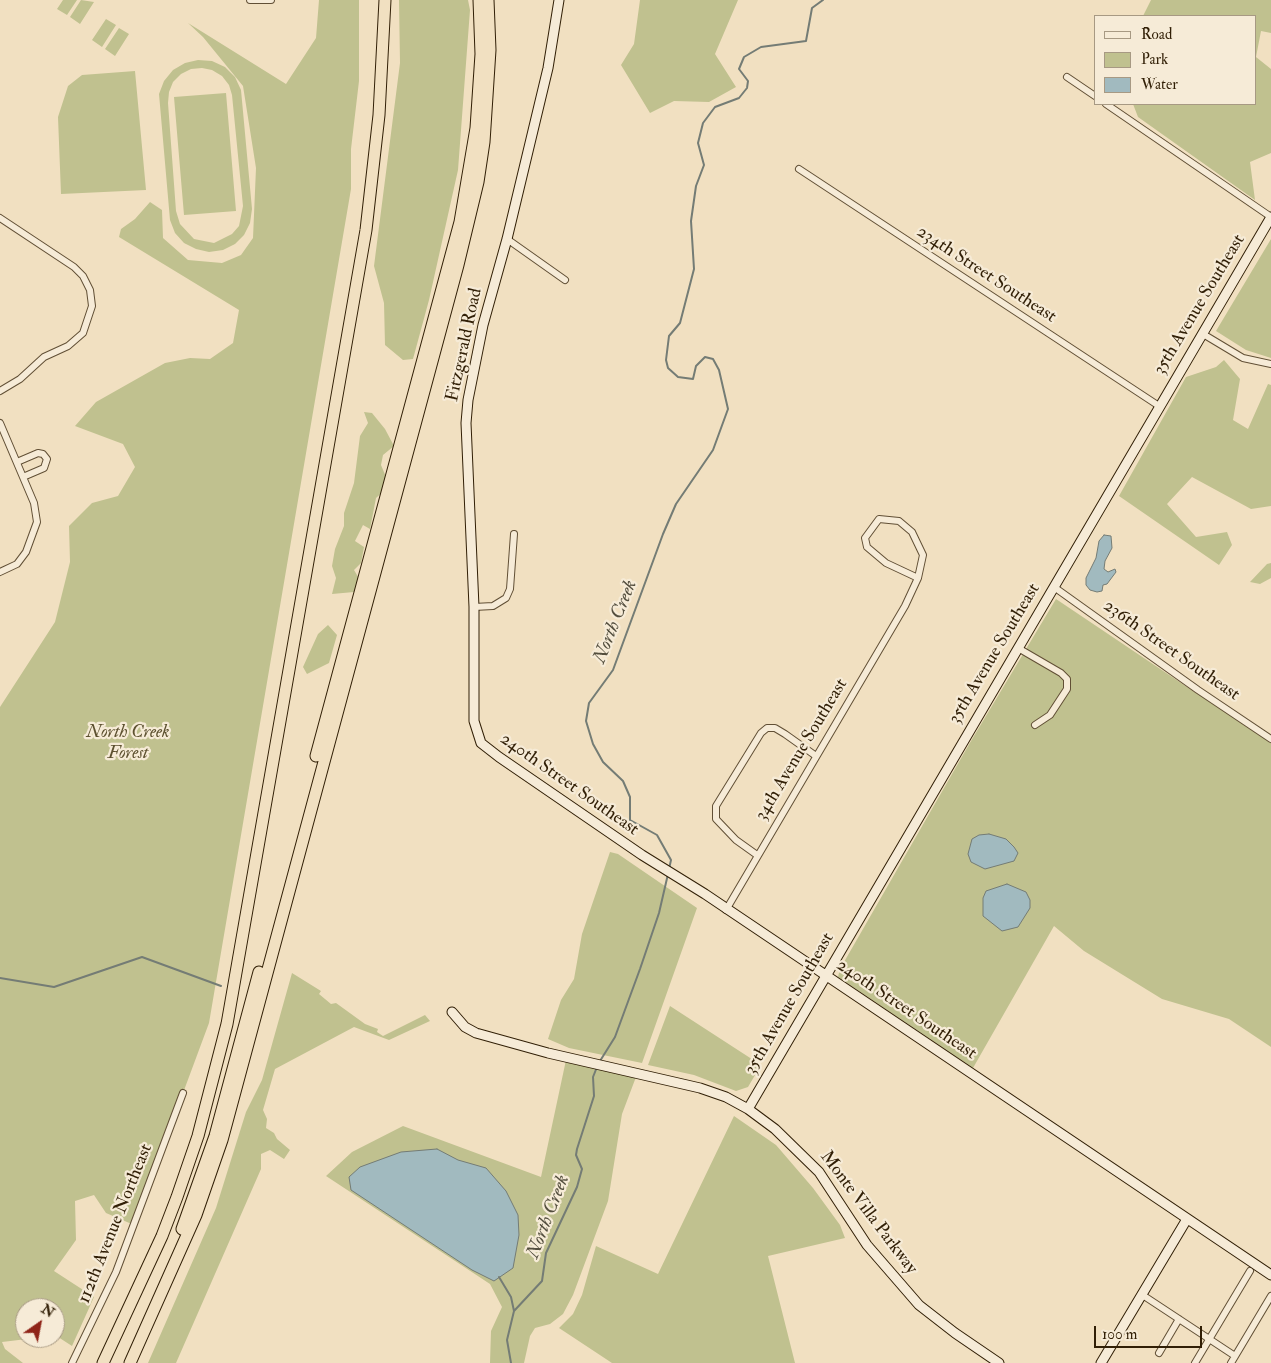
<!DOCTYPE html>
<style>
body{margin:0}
#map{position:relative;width:1271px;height:1363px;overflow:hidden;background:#f1e0c1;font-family:"IM FELL Double Pica",serif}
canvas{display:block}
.legend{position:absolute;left:1094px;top:15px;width:162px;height:90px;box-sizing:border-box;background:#f6ebd7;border:1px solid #a79983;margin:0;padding:6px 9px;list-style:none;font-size:15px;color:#311f06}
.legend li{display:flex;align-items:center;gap:10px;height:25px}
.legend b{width:25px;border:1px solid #a79983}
.north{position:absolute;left:15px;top:1298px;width:50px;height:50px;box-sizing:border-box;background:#f6ebd7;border:1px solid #a79983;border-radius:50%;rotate:33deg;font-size:14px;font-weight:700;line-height:20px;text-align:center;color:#311f06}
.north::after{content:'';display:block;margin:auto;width:18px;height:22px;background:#8f2418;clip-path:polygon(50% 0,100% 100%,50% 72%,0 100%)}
.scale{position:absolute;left:1094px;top:1326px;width:108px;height:22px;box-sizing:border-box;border:2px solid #311f06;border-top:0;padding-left:6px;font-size:15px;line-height:18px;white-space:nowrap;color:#311f06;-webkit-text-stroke:4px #f6ebd7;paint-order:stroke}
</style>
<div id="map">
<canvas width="1271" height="1363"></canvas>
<ul class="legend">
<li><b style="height:6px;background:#f6ebd7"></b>Road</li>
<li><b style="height:14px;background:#c0c18f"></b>Park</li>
<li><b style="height:14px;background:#a1babf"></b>Water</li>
</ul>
<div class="north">N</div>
<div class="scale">100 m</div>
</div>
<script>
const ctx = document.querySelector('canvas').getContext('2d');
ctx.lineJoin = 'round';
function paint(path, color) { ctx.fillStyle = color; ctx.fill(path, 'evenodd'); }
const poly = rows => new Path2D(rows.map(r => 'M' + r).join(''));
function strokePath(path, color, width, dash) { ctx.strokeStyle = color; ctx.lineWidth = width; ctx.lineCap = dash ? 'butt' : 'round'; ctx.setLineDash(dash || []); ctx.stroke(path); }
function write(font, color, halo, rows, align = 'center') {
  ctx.font = font + ' "IM FELL Double Pica",serif'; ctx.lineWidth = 4.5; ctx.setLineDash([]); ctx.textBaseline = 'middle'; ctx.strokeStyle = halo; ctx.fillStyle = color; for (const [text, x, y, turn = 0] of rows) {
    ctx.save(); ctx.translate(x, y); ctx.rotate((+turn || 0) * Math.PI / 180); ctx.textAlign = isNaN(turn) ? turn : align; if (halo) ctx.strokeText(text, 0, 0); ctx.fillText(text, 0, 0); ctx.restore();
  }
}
const green = poly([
 [63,0,77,0,67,15,57,9],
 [81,0,94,2,80,24,70,17],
 [319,0,359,0,359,81,351,149,351,189,209,1023,134,1225,106,1213,94,1195,75,1201,76,1240,54,1271,94,1297,72,1346,55,1335,55,1308,25,1308,25,1338,27,1339,2,1342,5,1349,23,1363,0,1363,0,707,55,622,70,562,69,526,92,503,118,496,135,467,123,444,75,426,96,402,165,363,190,358,210,359,233,343,239,310,119,237,121,229,135,219,150,202,162,210,163,238,188,260,222,263,241,255,253,238,256,168,243,86,203,37,188,23,286,84,316,38],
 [399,0,468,0,470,10,458,170,429,300,413,359,403,360,385,345,384,303,374,266,400,63],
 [640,0,738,0,715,54,736,87,709,102,674,101,650,113,621,65,634,44],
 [1151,0,1271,0,1271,33,1261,31,1256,57,1271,69,1271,153,1250,162,1255,200,1138,117,1133,104,1255,104,1255,16,1143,16],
 [106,19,116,25,102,47,92,40],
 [119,28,129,34,115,56,105,49],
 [198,60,212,61,225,67,235,77,241,90,252,209,250,223,244,235,235,244,223,250,209,252,196,249,184,243,175,233,170,220,159,94,164,81,173,70,185,63],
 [202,68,212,70,222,76,229,85,232,95,243,206,239,226,232,234,214,243,194,239,180,224,176,211,168,103,169,92,173,82,181,74,191,69],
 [135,71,146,190,61,194,58,117,68,86,82,75],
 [226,93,236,211,184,215,174,97],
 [1271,239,1271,358,1246,350,1216,331],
 [1224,360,1240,379,1233,420,1248,429,1268,384,1271,385,1271,506,1251,509,1192,477,1167,504,1196,537,1227,532,1232,545,1219,565,1119,496,1186,377,1216,367],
 [364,412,372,413,385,429,394,446,383,455,381,465,386,477,385,490,376,498,370,529,363,525,355,541,364,547,361,563,354,570,360,580,354,592,332,594,336,578,332,566,335,549,344,526,344,513,354,483,360,436,368,423],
 [1271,563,1271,578,1260,584,1250,582,1267,564],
 [1056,599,1196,693,1198,690,1271,739,1271,1047,1229,1019,1162,999,1084,951,1054,926,973,1068,838,977,840,969,971,741],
 [328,625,337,635,329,663,307,674,303,667,318,634],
 [610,852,618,854,697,908,642,1063,569,1048,548,1039,561,1000,574,979,582,934],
 [292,973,321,991,319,994,331,1004,336,1003,365,1024,378,1029,377,1032,383,1036,425,1015,430,1021,389,1040,354,1027,275,1069,263,1110,267,1119,266,1128,274,1133,277,1139,290,1150,284,1159,270,1150,261,1154,261,1169,176,1363,148,1363,216,1208,246,1112,262,1080],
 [670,1006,761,1065,748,1087,736,1091,694,1075,648,1065],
 [566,1060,636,1077,622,1114,608,1201,573,1295,563,1314,550,1324,535,1328,530,1336,524,1363,490,1363,491,1331,502,1307,490,1284,326,1176,352,1152,403,1126,541,1177],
 [734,1116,776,1145,813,1188,840,1225,845,1238,768,1256,795,1363,612,1363,559,1328,573,1314,582,1295,596,1246,658,1274]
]);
const water = poly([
 [1104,535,1111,536,1112,548,1105,561,1104,569,1108,572,1115,569,1116,572,1107,584,1103,585,1102,591,1097,592,1090,590,1086,585,1086,578,1096,558,1099,541,1104,535],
 [989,834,1006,839,1014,847,1018,853,1014,861,985,869,971,862,968,854,972,839,979,835,989,834],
 [1007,884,1026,892,1030,900,1030,908,1018,927,1002,931,983,916,983,898,986,891,1007,884],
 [437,1149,458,1160,486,1168,506,1191,518,1215,519,1235,513,1268,494,1281,472,1270,351,1190,349,1177,360,1167,401,1152,437,1149]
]);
const stream = poly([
 [669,869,671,860,657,835,630,820,630,797,623,781,603,762,593,744,586,721,589,703,613,670,663,534,676,504,713,450,728,409,719,370,713,359,705,357,696,366,693,379,678,377,668,368,666,360,669,336,680,323,694,269,691,221,696,186,704,165,698,143,703,123,715,107,739,98,747,88,748,81,739,69,744,57,761,47,806,41,812,8,823,0],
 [0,978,54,987,142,957,221,986],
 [600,1061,615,1037,640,969,659,913,668,874],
 [499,1277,511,1297,514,1311],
 [511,1363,507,1340,514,1311,542,1281,546,1253,577,1187,582,1169,576,1155,577,1149,594,1096,593,1077,597,1067]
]);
const street = poly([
 [250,0,271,0],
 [1067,77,1095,96],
 [1106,104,1271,217],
 [799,169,1159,406],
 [0,218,74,267,83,276,90,290,92,306,83,333,68,346,44,357,20,379,0,391],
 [507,239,565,280],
 [1203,334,1243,358,1271,364],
 [0,423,34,503,37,522,26,552,17,564,0,572],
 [17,462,38,453,43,454,47,459,44,468,23,477],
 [1054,587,1198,690,1271,739],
 [474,607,493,606,506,598,510,589,514,534],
 [1018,648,1061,673,1067,679,1067,689,1050,715,1035,725],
 [757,855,736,840,716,819,716,806,761,733,767,728,775,728,785,734,816,756],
 [726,910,905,606,918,578,923,555,912,532,899,521,879,519,865,538,867,547,886,563,918,578],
 [1141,1294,1235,1356],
 [1159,1353,1179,1319],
 [72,1363,116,1272,183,1093],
 [1195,1363,1250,1271],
 [1231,1363,1271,1296]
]);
const secondary = poly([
 [559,0,548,68,507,239,483,325,468,400,466,423,474,607,474,721,481,743,499,757,642,855,705,894,1271,1275],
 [452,1012,465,1027,476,1033,548,1053,700,1088,726,1097,748,1109,775,1129,819,1172,867,1245,919,1305,955,1333,999,1363],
 [748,1109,1271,217],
 [1101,1363,1187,1219]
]);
const highway = poly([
 [316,756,460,222,476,128,481,54,479,0],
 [182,1229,215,1136,259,972],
 [103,1363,162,1236,177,1197,198,1136,227,1024,366,230,379,115,385,0],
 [130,1363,196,1215,222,1140,458,265,478,182,484,142,490,50,488,0]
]);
const streetNames = [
 ["234th Street Southeast",986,275,33],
 ["35th Avenue Southeast",1200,305,-59],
 ["Fitzgerald Road",465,345,-78],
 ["236th Street Southeast",1171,651,35],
 ["35th Avenue Southeast",995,654,-59],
 ["34th Avenue Southeast",802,750,-59],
 ["240th Street Southeast",569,785,35],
 ["35th Avenue Southeast",790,1004,-60],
 ["240th Street Southeast",906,1010,34],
 ["Monte Villa Parkway",868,1213,53],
 ["112th Avenue Northeast",116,1224,-68]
];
const parkNames = [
 ["North Creek",128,733],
 ["Forest",128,754]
];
const waterNames = [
 ["North Creek",616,622,-68],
 ["North Creek",549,1217,-69]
];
paint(green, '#c0c18f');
paint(water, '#a1babf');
strokePath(water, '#747c75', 1);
strokePath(stream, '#747c75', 2);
strokePath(street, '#614f35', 8);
strokePath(secondary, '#311f06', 11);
strokePath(highway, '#311f06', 13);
strokePath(street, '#f6ebd7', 6);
strokePath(secondary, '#f6ebd7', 9);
strokePath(highway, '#f1e0c1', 11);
write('18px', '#311f06', '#f6ebd7', streetNames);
write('italic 18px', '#5c502f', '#f6ebd7', parkNames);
write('italic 19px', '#534e3e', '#f6ebd7', waterNames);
</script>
